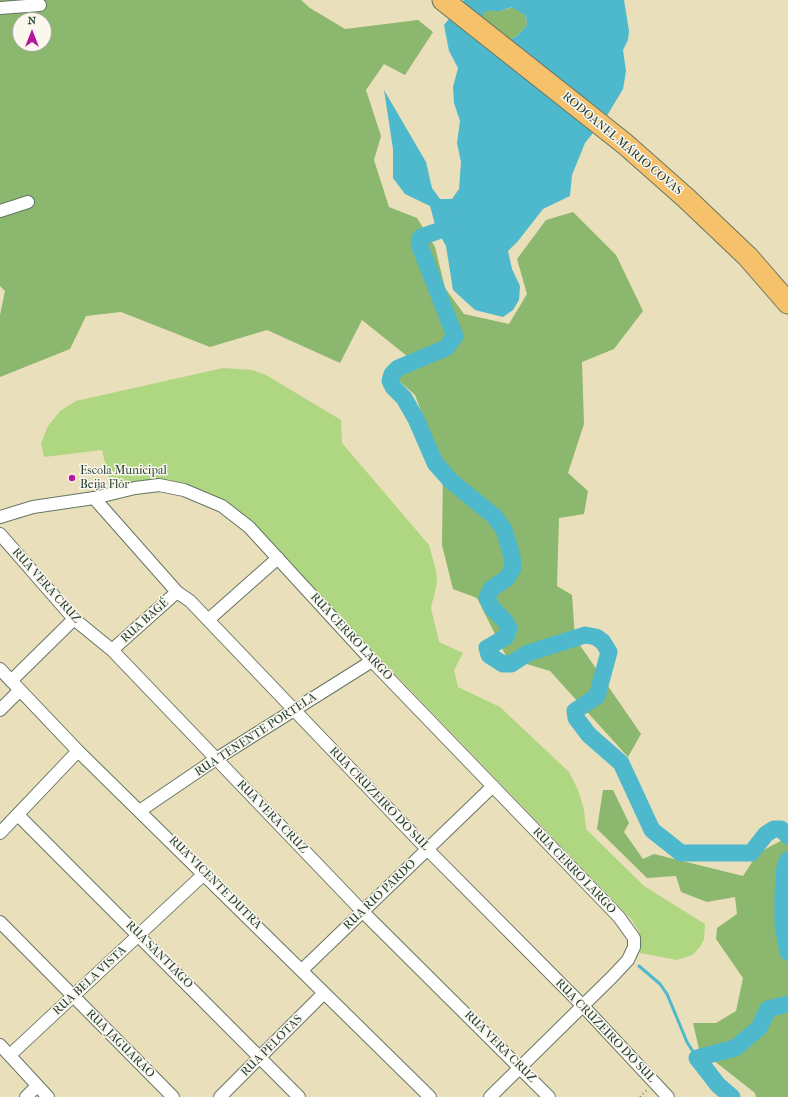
<!DOCTYPE html>
<meta charset="utf-8">
<style>
body{margin:0}
#map{position:relative;width:788px;height:1097px;overflow:hidden;background:#eadfbb;font-family:"IM FELL French Canon",serif}
canvas{display:block}
.north{position:absolute;left:12px;top:12px;width:40px;height:40px;box-sizing:border-box;background:#fbf7ec;border:1px solid #a3ada2;border-radius:50%;rotate:0deg;font-size:11px;font-weight:700;line-height:16px;text-align:center;color:#1f3d34}
.north::after{content:'';display:block;margin:auto;width:14px;height:18px;background:#b5179e;clip-path:polygon(50% 0,100% 100%,50% 72%,0 100%)}
</style>
<div id="map">
<canvas width="788" height="1097"></canvas>
<div class="north">N</div>
</div>
<script>
const ctx = document.querySelector('canvas').getContext('2d');
ctx.lineJoin = 'round';
function paint(path, color) { ctx.fillStyle = color; ctx.fill(path, 'evenodd'); }
const poly = rows => new Path2D(rows.map(r => 'M' + r).join(''));
function strokePath(path, color, width, dash) { ctx.strokeStyle = color; ctx.lineWidth = width; ctx.lineCap = dash ? 'butt' : 'round'; ctx.setLineDash(dash || []); ctx.stroke(path); }
function write(font, color, halo, rows, align = 'center') {
  ctx.font = font + ' "IM FELL French Canon",serif'; ctx.lineWidth = 3; ctx.setLineDash([]); ctx.textBaseline = 'middle'; ctx.strokeStyle = halo; ctx.fillStyle = color; for (const [text, x, y, turn = 0] of rows) {
    ctx.save(); ctx.translate(x, y); ctx.rotate((+turn || 0) * Math.PI / 180); ctx.textAlign = isNaN(turn) ? turn : align; if (halo) ctx.strokeText(text, 0, 0); ctx.fillText(text, 0, 0); ctx.restore();
  }
}
const green = poly([
 [223,368,252,370,266,375,341,420,342,443,429,545,436,570,437,583,431,608,439,642,463,653,454,670,458,687,500,707,569,772,578,790,584,809,586,829,644,886,705,924,704,939,700,947,692,955,677,960,640,953,639,932,632,920,238,511,223,501,141,485,110,484,102,450,44,457,41,443,48,426,60,411,76,401]
]);
const forest = poly([
 [0,0,301,0,310,8,345,29,418,20,433,32,405,75,384,64,366,90,381,136,374,160,389,207,417,218,435,247,445,288,464,314,509,324,527,294,517,259,546,220,573,212,616,255,643,311,614,349,582,362,584,424,568,473,588,491,584,514,559,518,557,586,572,595,575,638,641,734,628,757,550,671,507,658,477,598,453,589,442,545,443,469,415,395,397,379,407,356,362,320,340,363,267,330,210,347,121,312,86,316,70,349,0,377,0,315,5,291,0,286],
 [20,20,44,20,44,44,20,44],
 [513,7,526,16,527,25,516,37,491,47,479,22,484,11,500,11],
 [603,790,613,790,629,823,624,832,643,859,654,854,743,876,758,853,788,837,788,1097,756,1097,755,1093,699,1049,693,1023,716,1023,736,1011,743,978,716,939,717,928,737,914,735,897,707,902,681,892,676,876,647,878,597,829]
]);
const water = poly([
 [464,0,624,0,629,31,628,40,623,50,626,71,623,89,608,114,585,143,572,175,570,196,543,209,518,241,508,251,512,269,520,286,519,300,513,310,503,317,475,310,453,290,446,246,436,228,430,206,405,194,393,178,393,149,384,90,426,162,432,188,440,199,452,199,459,189,461,162,457,143,460,121,454,103,453,87,458,68,449,51,444,25],
 [512,7,526,16,527,25,516,37,491,47,479,22,485,11,500,11]
]);
const stream = poly([
 [639,966,660,984,667,994,687,1042,697,1058]
]);
const river = poly([
 [457,220,438,231,421,237,419,244,455,336,446,348,398,368,392,374,390,381,393,387,404,398,416,419,435,463,451,481,495,517,504,530,512,556,513,568,507,578,491,589,487,598,492,608,505,621,509,628,506,637,487,648,489,655,503,664,511,664,528,653,585,635,596,637,603,642,609,652,597,696,575,711,576,718,589,735,621,763,652,830,681,853,751,853,766,834,774,829,781,829,788,836],
 [788,860,785,867,783,893,783,925,788,952],
 [732,1097,718,1085,697,1058,735,1048,759,1028,768,1009,788,1004]
]);
const path = poly([
 [640,1097,647,1090]
]);
const minor = poly([
 [0,8,40,5],
 [0,211,28,202],
 [94,498,177,592,190,601,427,849,583,1006,668,1097],
 [0,517,33,507,94,498,135,488,159,485,184,490,222,506,249,527,372,661,619,917,634,938,634,947,628,960,612,977,490,1097],
 [0,534,74,619,112,650,363,912,549,1097],
 [208,620,278,558],
 [112,650,177,592],
 [0,669,78,751,430,1097],
 [11,681,74,619],
 [0,710,20,690],
 [141,810,216,759,372,661],
 [18,815,299,1097],
 [0,833,78,751],
 [0,922,173,1097],
 [302,970,493,786],
 [0,1045,48,1097],
 [10,1055,204,874],
 [26,1097,37,1086],
 [220,1097,324,993]
]);
const motorway = poly([
 [443,0,625,144,686,198,748,257,788,303]
]);
const markers = [
 [72,478,4,"#b5179e"]
];
const streetNames = [
 ["RODOANEL MÁRIO COVAS",622,144,40],
 ["RUA VERA CRUZ",46,586,48],
 ["RUA BAGÉ",145,621,-42],
 ["RUA CERRO LARGO",351,637,47],
 ["RUA TENENTE PORTELA",256,735,-33],
 ["RUA CRUZEIRO DO SUL",379,799,46],
 ["RUA VERA CRUZ",272,817,46],
 ["RUA CERRO LARGO",574,871,46],
 ["RUA VICENTE DUTRA",215,883,45],
 ["RUA RIO PARDO",380,895,-44],
 ["RUA SANTIAGO",159,955,45],
 ["RUA BELA VISTA",90,981,-43],
 ["RUA CRUZEIRO DO SUL",605,1031,46],
 ["RUA JAGUARÃO",120,1044,45],
 ["RUA PELOTAS",272,1046,-45],
 ["RUA VERA CRUZ",500,1047,45]
];
const poiNames = [
 ["Escola Municipal",80,471],
 ["Beija Flôr",80,485]
];
paint(green, '#afd680');
paint(forest, '#8bb76e');
paint(water, '#4eb8cc');
strokePath(stream, '#4eb8cc', 3);
strokePath(river, '#4eb8cc', 17);
strokePath(minor, '#667663', 14);
strokePath(motorway, '#667663', 23);
strokePath(path, '#667663', 1.5, [1, 3]);
strokePath(minor, '#fff', 12);
strokePath(motorway, '#f5c16b', 21);
for (const [x, y, r, color] of markers) { const dot = new Path2D(); dot.arc(x, y, r, 0, 2 * Math.PI); ctx.fillStyle = color; ctx.fill(dot); strokePath(dot, '#fbf7ec', 1.5); }
write('12px', '#1f3d34', '#fbf7ec', streetNames);
write('12px', '#1f3d34', '#fbf7ec', poiNames, 'left');
</script>
